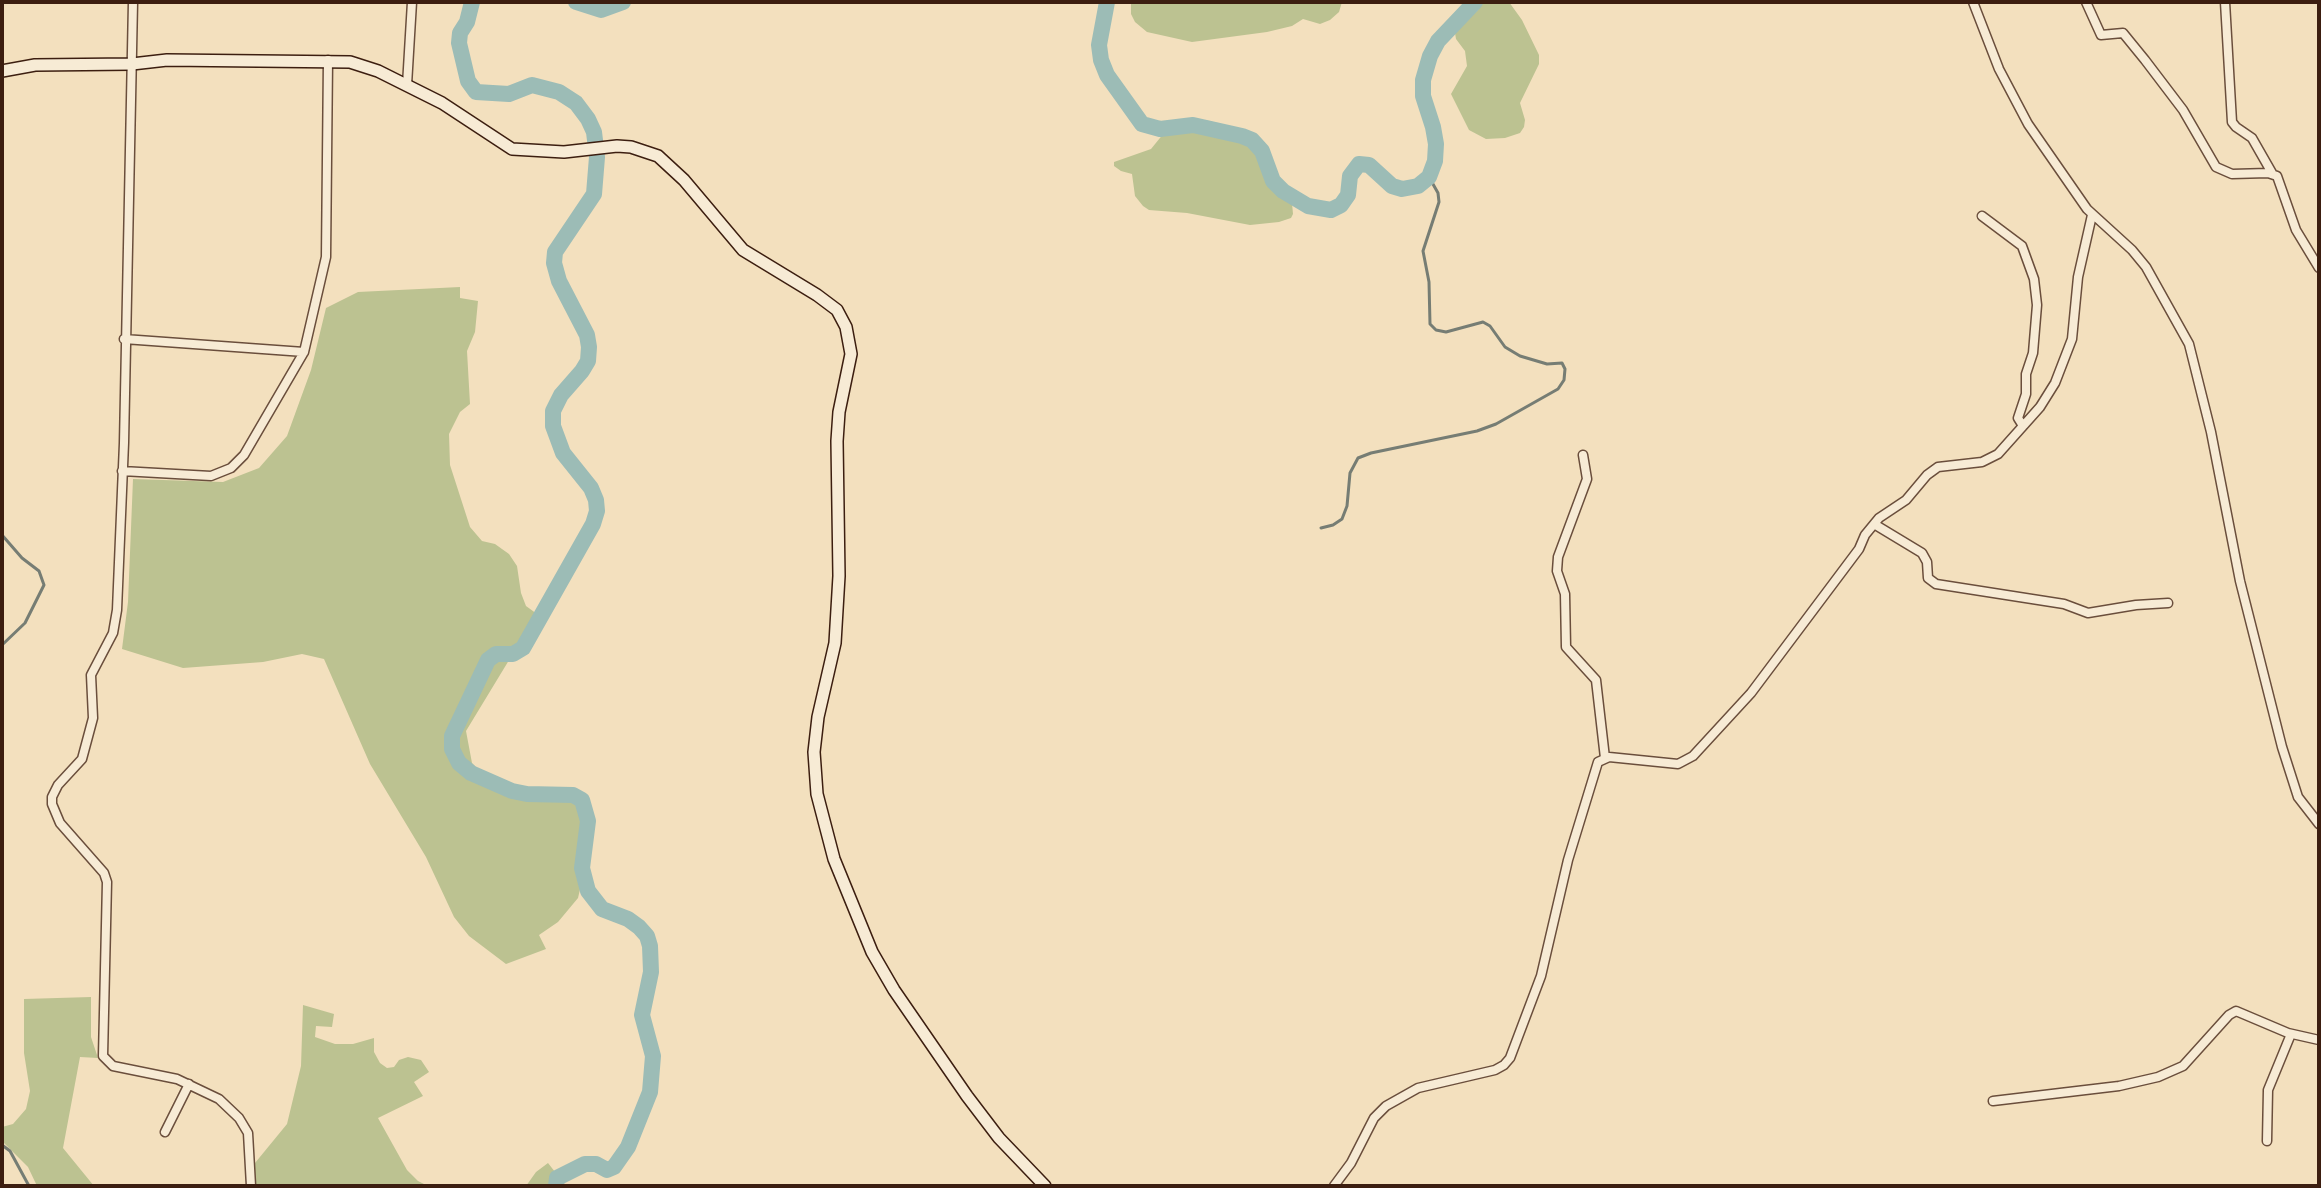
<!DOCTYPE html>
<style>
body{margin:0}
#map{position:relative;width:2321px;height:1188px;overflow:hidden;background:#f3e0be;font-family:"IM FELL Great Primer",serif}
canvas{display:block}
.frame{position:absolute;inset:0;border:4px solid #3c1e10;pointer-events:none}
</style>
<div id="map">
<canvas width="2321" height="1188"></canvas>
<div class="frame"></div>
</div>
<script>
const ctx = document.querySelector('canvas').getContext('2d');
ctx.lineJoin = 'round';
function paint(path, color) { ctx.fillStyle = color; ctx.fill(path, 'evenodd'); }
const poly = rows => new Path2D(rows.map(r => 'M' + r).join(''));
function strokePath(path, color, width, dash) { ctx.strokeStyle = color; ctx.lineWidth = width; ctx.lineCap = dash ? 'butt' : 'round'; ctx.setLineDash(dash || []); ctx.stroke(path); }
const green = poly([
 [1131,2,1342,2,1339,12,1330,20,1320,24,1303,19,1292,26,1267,32,1192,42,1147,32,1135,22,1131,14],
 [1482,2,1509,2,1522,20,1539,55,1539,64,1520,103,1525,120,1524,127,1520,133,1505,138,1486,139,1469,130,1451,94,1467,66,1465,51,1456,39,1455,33,1457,27,1478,10],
 [1200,120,1210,121,1230,128,1237,137,1249,141,1262,162,1271,186,1292,203,1293,214,1291,218,1279,222,1250,225,1187,213,1149,210,1143,206,1135,196,1132,174,1121,171,1114,166,1114,162,1151,149,1164,133,1188,122],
 [460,287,460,298,478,301,475,332,467,351,470,404,460,412,449,434,450,465,470,527,482,541,495,544,509,554,517,566,521,593,526,606,537,614,466,731,472,763,497,790,528,801,563,795,586,808,592,838,578,898,558,922,539,935,546,949,506,964,469,936,454,917,426,857,370,764,324,659,302,654,263,662,183,668,122,649,128,602,133,479,223,482,259,468,287,436,311,370,326,308,358,292],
 [91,997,91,1037,98,1058,80,1057,63,1148,94,1186,37,1186,28,1167,2,1141,2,1127,13,1124,26,1109,30,1091,24,1053,24,999],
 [303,1005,334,1014,332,1027,316,1026,315,1037,335,1044,353,1044,374,1038,374,1052,380,1063,387,1068,394,1067,399,1060,408,1057,421,1060,429,1072,414,1082,423,1096,378,1118,407,1170,418,1181,428,1186,253,1186,255,1163,287,1124,301,1066],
 [548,1163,566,1186,526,1186,536,1172]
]);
const stream = poly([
 [1321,528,1333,525,1342,519,1347,506,1350,473,1358,458,1371,453,1477,431,1496,424,1558,389,1564,380,1565,369,1562,363,1547,364,1520,356,1505,347,1490,326,1483,322,1446,332,1436,330,1430,324,1429,282,1423,251,1439,202,1438,193,1429,177],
 [2,535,22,558,39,571,44,585,25,623,2,645],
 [2,1145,10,1151,29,1186]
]);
const river = poly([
 [472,2,467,22,460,33,459,43,468,81,476,92,509,94,532,85,559,92,576,103,588,119,594,132,597,157,594,194,555,252,554,263,559,281,587,335,589,347,588,361,582,371,561,395,553,411,553,426,563,453,591,488,596,500,597,511,593,524,523,648,513,654,496,654,488,660,452,736,452,749,459,763,471,773,512,791,527,794,573,795,582,800,588,821,582,868,588,891,602,909,628,919,639,927,647,936,650,946,651,972,642,1015,653,1056,650,1092,628,1147,614,1167,607,1170,596,1164,585,1164,557,1178,556,1186],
 [576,2,601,10,623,2],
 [1107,2,1099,45,1101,60,1107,75,1142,124,1160,129,1193,125,1242,136,1252,140,1262,151,1273,181,1283,191,1308,206,1331,210,1341,205,1348,195,1350,176,1359,164,1369,165,1392,186,1402,189,1418,186,1429,177,1435,161,1436,144,1433,127,1423,96,1423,80,1430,56,1438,41,1475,2]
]);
const street = poly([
 [133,2,124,443,117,610,113,633,91,675,93,718,82,759,58,785,52,797,52,804,60,823,104,873,107,882,103,1056,113,1066,177,1079,219,1099,239,1118,248,1133,251,1186],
 [1973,2,1999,69,2028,124,2087,209,2132,250,2146,267,2189,344,2211,432,2240,581,2282,747,2298,797,2319,824],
 [2086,2,2101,35,2123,33,2145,60,2183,110,2216,167,2232,174,2268,173,2277,176,2296,230,2319,268],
 [2225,2,2232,122,2236,127,2252,138,2272,173],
 [407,85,412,2],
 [1982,216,2022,246,2034,279,2037,305,2033,353,2026,374,2026,394,2018,418,2023,426],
 [124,339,304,352],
 [1583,455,1587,479,1558,557,1557,571,1565,594,1566,647,1596,680,1605,758],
 [122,471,211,476,231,468,244,455,304,352,326,257,328,60],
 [1874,524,1922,553,1927,562,1928,578,1936,584,2064,604,2088,613,2136,605,2168,603],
 [1993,1101,2119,1086,2158,1077,2183,1066,2229,1015,2236,1011,2288,1033,2319,1040],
 [165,1132,189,1084],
 [2267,1141,2268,1090,2291,1034],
 [1334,1186,1351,1163,1374,1118,1386,1106,1418,1088,1495,1070,1504,1065,1510,1058,1541,976,1568,860,1598,762,1609,757,1678,764,1693,756,1751,693,1859,549,1865,535,1879,518,1906,500,1927,475,1938,467,1982,462,1998,454,2040,407,2055,383,2072,339,2078,277,2092,215]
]);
const secondary = poly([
 [2,71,35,65,132,64,167,60,350,62,378,71,442,103,512,149,564,152,617,146,631,147,658,156,684,180,743,250,817,295,837,310,846,327,851,354,839,412,837,441,839,576,835,643,818,717,814,752,817,794,834,859,872,952,894,990,967,1096,999,1138,1045,1186]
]);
paint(green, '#bcc291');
strokePath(stream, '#767d74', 3);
strokePath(river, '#9cbcb6', 16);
strokePath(street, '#6a4e3c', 11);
strokePath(secondary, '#3c1e10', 14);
strokePath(street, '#f7ebd5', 8);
strokePath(secondary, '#f7ebd5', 11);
</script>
